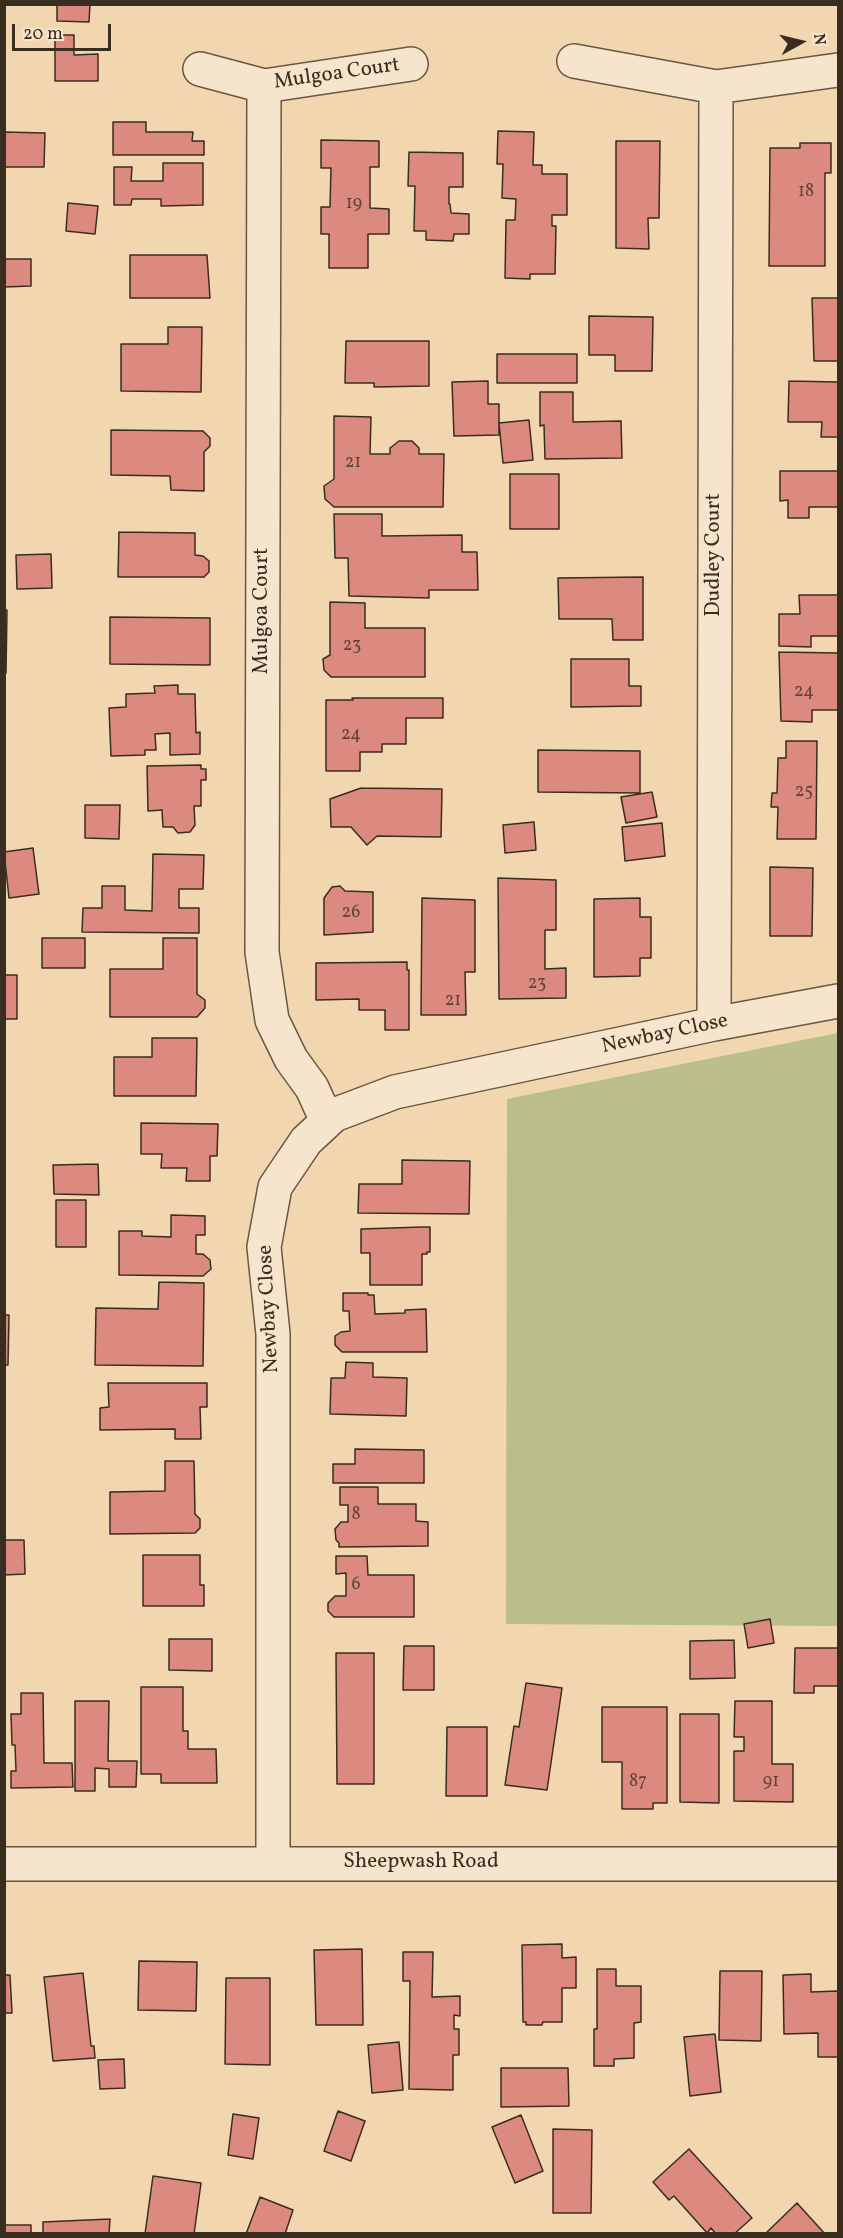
<!DOCTYPE html>
<style>
body{margin:0}
#map{position:relative;width:843px;height:2238px;overflow:hidden;background:#f2d6b0;font-family:Vollkorn,serif}
canvas{display:block}
.frame{position:absolute;inset:0;border:6px solid #392d1f;pointer-events:none}
.north{position:absolute;left:771px;top:12px;width:60px;height:60px;-webkit-text-stroke:4px #f7e4cc;paint-order:stroke;rotate:82deg;font-size:16px;font-weight:700;line-height:24px;text-align:center;color:#392d1f}
.north::after{content:'';display:block;margin:auto;width:21px;height:27px;background:#392d1f;clip-path:polygon(50% 0,100% 100%,50% 72%,0 100%)}
.scale{position:absolute;left:12px;top:24px;width:99px;height:27px;box-sizing:border-box;border:3px solid #392d1f;border-top:0;padding-left:8px;font-size:18px;line-height:21px;white-space:nowrap;color:#392d1f;-webkit-text-stroke:4px #f7e4cc;paint-order:stroke}
</style>
<div id="map">
<canvas width="843" height="2238"></canvas>
<div class="frame"></div>
<div class="north">N</div>
<div class="scale">20 m</div>
</div>
<script>
const ctx = document.querySelector('canvas').getContext('2d');
ctx.lineJoin = 'round';
function paint(path, color) { ctx.fillStyle = color; ctx.fill(path, 'evenodd'); }
const poly = rows => new Path2D(rows.map(r => 'M' + r).join(''));
function strokePath(path, color, width, dash) { ctx.strokeStyle = color; ctx.lineWidth = width; ctx.lineCap = dash ? 'butt' : 'round'; ctx.setLineDash(dash || []); ctx.stroke(path); }
function write(font, color, halo, rows, align = 'center') {
  ctx.font = font + ' Vollkorn,serif'; ctx.lineWidth = 4.5; ctx.setLineDash([]); ctx.textBaseline = 'middle'; ctx.strokeStyle = halo; ctx.fillStyle = color; for (const [text, x, y, turn = 0] of rows) {
    ctx.save(); ctx.translate(x, y); ctx.rotate((+turn || 0) * Math.PI / 180); ctx.textAlign = isNaN(turn) ? turn : align; if (halo) ctx.strokeText(text, 0, 0); ctx.fillText(text, 0, 0); ctx.restore();
  }
}
const green = poly([
 [838,1033,838,1626,506,1624,507,1099]
]);
const building = poly([
 [57,4,90,4,89,22,57,21,57,4],
 [55,35,74,35,74,55,98,54,98,81,55,81,55,35],
 [113,122,146,122,146,132,193,132,192,141,204,141,204,155,113,155,113,122],
 [498,131,534,132,533,165,542,165,542,174,567,174,567,215,552,215,552,226,556,226,555,274,530,274,530,279,505,278,506,220,515,220,516,199,502,198,503,164,497,164,498,131],
 [4,132,45,133,44,167,4,167,4,132],
 [321,140,379,141,379,167,370,167,370,208,389,209,389,234,368,234,368,268,329,268,329,234,321,234,321,207,330,207,331,168,321,168,321,140],
 [616,141,660,141,659,218,648,218,649,249,616,248,616,141],
 [800,143,831,143,831,173,825,173,825,266,769,266,770,148,800,148,800,143],
 [409,152,463,153,463,187,449,187,449,204,450,204,451,213,469,214,469,234,454,234,453,241,426,240,426,231,414,231,415,186,408,186,409,152],
 [163,163,203,163,203,205,161,206,161,199,132,199,131,205,114,205,114,167,132,167,131,181,163,181,163,163],
 [68,203,98,206,95,234,66,231,68,203],
 [130,255,207,255,210,298,130,298,130,255],
 [4,259,31,259,31,286,4,287,4,259],
 [812,298,838,298,838,361,814,361,812,298],
 [589,316,653,317,652,371,615,371,615,355,589,355,589,316],
 [168,327,202,327,201,392,121,391,121,344,168,344,168,327],
 [346,341,429,341,429,386,374,387,374,383,345,383,346,341],
 [497,354,577,354,577,383,497,383,497,354],
 [488,381,488,404,499,404,499,435,454,436,452,382,488,381],
 [789,381,838,382,838,437,821,437,822,422,788,422,789,381],
 [540,392,573,392,573,422,621,421,622,458,545,459,544,425,540,426,540,392],
 [334,416,371,417,370,454,390,454,390,448,399,441,412,441,419,448,419,454,444,454,443,507,334,507,325,499,324,486,334,479,334,416],
 [529,420,533,460,503,463,499,423,529,420],
 [111,430,203,431,210,438,210,446,204,452,204,491,171,490,170,476,111,475,111,430],
 [780,471,838,471,838,507,809,507,809,518,788,518,788,500,780,501,780,471],
 [510,474,559,474,559,529,510,529,510,474],
 [334,514,382,514,382,536,462,535,462,552,477,552,478,590,429,590,429,598,349,596,348,558,335,558,334,514],
 [119,532,195,533,195,555,203,556,209,561,209,572,204,577,118,577,119,532],
 [51,554,52,588,17,589,16,555,51,554],
 [643,577,643,640,613,640,612,619,559,619,558,578,643,577],
 [799,595,838,595,838,636,811,636,811,647,779,646,779,614,800,614,799,595],
 [330,602,365,603,365,628,425,628,425,677,331,677,324,670,323,659,330,655,330,602],
 [4,610,7,610,6,673,4,673,4,610],
 [110,617,210,618,210,665,110,664,110,617],
 [779,652,838,653,838,710,812,710,812,722,781,721,779,652],
 [571,659,629,659,629,686,641,686,641,706,571,707,571,659],
 [178,685,178,694,195,694,196,733,200,732,200,754,170,755,170,733,155,734,156,750,145,750,145,755,111,756,109,708,126,707,126,694,155,693,154,686,178,685],
 [352,698,443,698,443,718,406,718,406,744,382,744,382,752,360,752,360,771,326,771,326,700,353,700,352,698],
 [786,741,817,741,816,839,777,839,778,807,771,807,772,793,777,793,778,758,786,758,786,741],
 [538,750,640,751,640,793,538,792,538,750],
 [201,765,201,769,206,769,206,780,201,780,201,806,194,806,195,825,190,832,178,833,173,827,163,827,162,810,148,811,147,766,201,765],
 [361,788,442,789,441,837,377,836,367,845,351,827,331,827,330,799,361,788],
 [652,792,657,817,626,823,621,797,652,792],
 [85,805,120,805,119,839,85,838,85,805],
 [534,822,536,850,505,853,503,825,534,822],
 [662,823,665,856,625,861,622,827,662,823],
 [33,848,39,894,9,898,4,852,33,848],
 [153,854,204,855,203,889,179,889,179,908,199,908,199,933,82,932,83,908,102,908,102,886,125,886,125,910,152,911,153,854],
 [770,867,813,868,812,936,770,936,770,867],
 [498,878,556,880,556,930,545,930,545,969,566,968,566,998,499,999,498,878],
 [340,886,345,891,373,892,373,932,324,935,324,898,332,887,340,886],
 [422,898,475,900,475,972,465,972,466,1015,421,1015,422,898],
 [640,898,640,917,651,917,651,958,640,958,640,976,594,977,594,899,640,898],
 [42,938,85,938,85,968,42,968,42,938],
 [163,938,197,938,197,994,205,1000,205,1008,197,1017,110,1017,110,969,163,969,163,938],
 [407,962,407,970,409,970,409,1030,385,1030,385,1010,359,1010,359,999,316,1000,316,963,407,962],
 [4,975,17,975,17,1019,4,1019,4,975],
 [152,1038,197,1038,196,1096,114,1096,114,1057,152,1057,152,1038],
 [141,1123,218,1124,217,1156,210,1156,210,1181,186,1181,187,1168,161,1168,162,1154,141,1154,141,1123],
 [402,1160,470,1161,469,1214,358,1213,359,1184,402,1184,402,1160],
 [98,1164,99,1195,54,1194,53,1165,98,1164],
 [56,1200,86,1200,86,1247,56,1247,56,1200],
 [171,1215,205,1216,205,1235,196,1235,196,1254,203,1254,210,1260,211,1269,203,1276,119,1275,119,1231,142,1231,142,1236,171,1237,171,1215],
 [422,1227,430,1227,430,1252,427,1252,427,1254,422,1254,422,1285,370,1285,370,1253,361,1253,361,1229,422,1227],
 [159,1282,204,1283,203,1366,95,1365,96,1308,158,1309,159,1282],
 [343,1293,368,1293,368,1295,374,1295,375,1314,405,1313,405,1310,426,1309,427,1352,342,1352,335,1345,335,1336,341,1332,350,1331,349,1311,343,1311,343,1293],
 [4,1315,9,1315,8,1365,4,1365,4,1315],
 [346,1362,373,1363,373,1377,407,1378,406,1416,330,1414,331,1378,345,1378,346,1362],
 [108,1383,207,1383,207,1407,200,1407,201,1439,175,1439,175,1429,100,1430,100,1408,109,1407,108,1383],
 [355,1449,424,1450,424,1483,333,1483,333,1464,355,1464,355,1449],
 [165,1461,194,1461,195,1514,200,1519,200,1528,195,1533,110,1534,110,1492,165,1491,165,1461],
 [340,1487,378,1487,378,1504,416,1504,416,1521,428,1522,428,1546,339,1547,339,1543,336,1540,335,1529,341,1522,348,1522,348,1505,340,1505,340,1487],
 [4,1540,24,1540,25,1574,4,1575,4,1540],
 [143,1555,200,1555,200,1585,204,1585,204,1606,143,1606,143,1555],
 [336,1556,367,1556,368,1575,414,1575,414,1617,334,1617,328,1611,328,1603,335,1596,346,1596,346,1573,336,1574,336,1556],
 [770,1619,774,1643,748,1648,744,1624,770,1619],
 [169,1639,212,1639,212,1671,169,1670,169,1639],
 [734,1640,735,1678,690,1679,690,1641,734,1640],
 [404,1646,434,1646,434,1690,403,1690,404,1646],
 [795,1648,838,1648,838,1686,814,1686,814,1693,794,1693,795,1648],
 [336,1653,374,1653,374,1784,337,1784,336,1653],
 [526,1683,562,1688,547,1790,505,1785,514,1726,519,1727,526,1683],
 [141,1687,183,1687,183,1731,188,1731,188,1749,216,1749,217,1783,161,1783,161,1774,141,1774,141,1687],
 [21,1693,43,1693,44,1763,72,1763,73,1787,11,1788,11,1771,16,1771,15,1745,12,1745,11,1714,21,1714,21,1693],
 [75,1701,109,1701,108,1761,137,1761,136,1787,109,1787,109,1769,95,1768,95,1791,75,1791,75,1701],
 [735,1701,772,1701,772,1764,793,1764,793,1802,734,1801,734,1751,744,1751,744,1737,734,1737,735,1701],
 [602,1707,667,1707,667,1803,653,1803,653,1809,622,1809,622,1762,602,1762,602,1707],
 [680,1714,719,1714,719,1803,680,1802,680,1714],
 [447,1727,487,1727,487,1796,446,1796,447,1727],
 [562,1944,562,1958,576,1957,576,1988,562,1988,562,2022,543,2022,542,2025,526,2025,526,2022,523,2022,522,1945,562,1944],
 [362,1949,363,2025,316,2025,314,1950,362,1949],
 [403,1952,433,1952,432,1997,460,1996,460,2016,454,2015,454,2029,459,2029,459,2055,453,2055,453,2090,409,2089,410,1981,403,1981,403,1952],
 [139,1961,197,1962,196,2011,138,2010,139,1961],
 [597,1969,616,1969,616,1986,641,1986,641,2022,634,2023,634,2058,614,2059,614,2066,594,2066,594,2029,597,2029,597,1969],
 [720,1971,762,1971,761,2041,719,2040,720,1971],
 [83,1973,91,2046,94,2046,95,2058,53,2061,44,1977,83,1973],
 [811,1974,811,1992,838,1991,838,2057,818,2057,818,2033,784,2034,783,1975,811,1974],
 [4,1975,10,1975,12,2013,4,2013,4,1975],
 [226,1978,270,1978,270,2065,225,2064,226,1978],
 [715,2034,721,2092,690,2096,684,2037,715,2034],
 [399,2042,403,2090,372,2093,368,2045,399,2042],
 [124,2059,125,2088,100,2089,98,2060,124,2059],
 [501,2068,568,2068,569,2106,501,2107,501,2068],
 [338,2111,365,2121,351,2161,324,2151,338,2111],
 [233,2114,259,2118,253,2159,228,2155,233,2114],
 [521,2115,543,2171,515,2183,492,2127,521,2115],
 [553,2129,592,2130,591,2213,553,2213,553,2129],
 [689,2149,752,2218,734,2234,716,2234,711,2228,707,2233,674,2196,669,2200,653,2182,689,2149],
 [153,2176,201,2183,194,2234,145,2234,153,2176],
 [260,2197,293,2210,285,2234,246,2234,260,2197],
 [797,2203,825,2234,765,2234,797,2203],
 [110,2219,109,2234,43,2234,43,2222,110,2219],
 [4,2225,31,2225,31,2234,4,2234,4,2225]
]);
const street = poly([
 [574,61,716,87,838,70],
 [200,69,264,86,411,64],
 [264,86,262,952,272,1020,291,1059,312,1088,322,1110,334,1115],
 [714,1024,716,87],
 [273,1863,273,1334,264,1247,275,1187,306,1141,334,1115,395,1092,714,1024,838,1001],
 [4,1864,838,1864]
]);
const numberNames = [
 ["18",806,193],
 ["19",354,205],
 ["21",353,464],
 ["23",352,647],
 ["24",804,693],
 ["24",351,736],
 ["25",804,793],
 ["26",351,914],
 ["23",537,985],
 ["21",453,1002],
 ["8",356,1516],
 ["6",356,1586],
 ["87",638,1783],
 ["91",771,1783]
];
const streetNames = [
 ["Mulgoa Court",337,75,-8],
 ["Dudley Court",715,555,-90],
 ["Mulgoa Court",263,611,-90],
 ["Newbay Close",665,1035,-12],
 ["Newbay Close",270,1309,-93],
 ["Sheepwash Road",421,1863]
];
paint(green, '#b9be8c');
paint(building, '#dc8a7f');
strokePath(building, '#392d1f', 1.5);
strokePath(street, '#675743', 36);
strokePath(street, '#f7e4cc', 33);
write('18px', '#624437', null, numberNames);
write('21px', '#392d1f', '#f7e4cc', streetNames);
</script>
